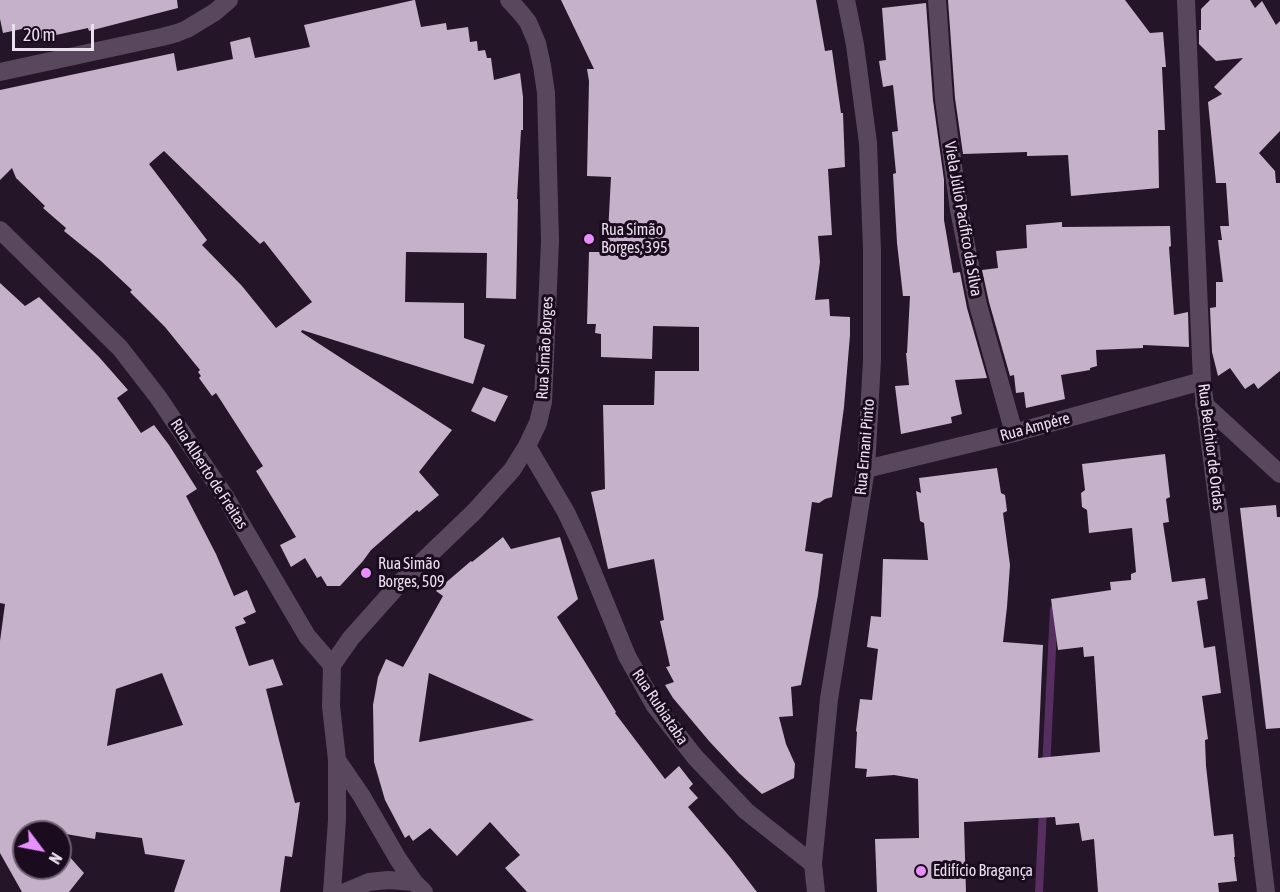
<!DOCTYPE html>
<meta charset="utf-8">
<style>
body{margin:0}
#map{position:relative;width:1280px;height:892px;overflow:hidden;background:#241528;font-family:"Asap Condensed",sans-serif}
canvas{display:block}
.north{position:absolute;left:12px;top:820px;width:60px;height:60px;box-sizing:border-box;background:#1a0c1e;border:2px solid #6d6070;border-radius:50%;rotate:122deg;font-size:16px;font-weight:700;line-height:24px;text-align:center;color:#eadfec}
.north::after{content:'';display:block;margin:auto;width:21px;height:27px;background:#e98efe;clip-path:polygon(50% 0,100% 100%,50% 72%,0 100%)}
.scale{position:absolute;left:12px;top:24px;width:82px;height:27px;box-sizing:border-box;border:3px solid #eadfec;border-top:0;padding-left:8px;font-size:18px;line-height:21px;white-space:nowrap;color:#eadfec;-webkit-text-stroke:4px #1a0c1e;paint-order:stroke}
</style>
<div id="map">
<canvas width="1280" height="892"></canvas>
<div class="north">N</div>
<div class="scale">20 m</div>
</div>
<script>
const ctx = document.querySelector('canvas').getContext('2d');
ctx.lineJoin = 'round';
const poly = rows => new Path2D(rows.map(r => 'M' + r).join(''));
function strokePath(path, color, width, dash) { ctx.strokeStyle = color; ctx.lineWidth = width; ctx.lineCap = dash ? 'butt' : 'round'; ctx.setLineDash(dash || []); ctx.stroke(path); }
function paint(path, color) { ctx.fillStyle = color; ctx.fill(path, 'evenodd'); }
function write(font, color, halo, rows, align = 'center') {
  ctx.font = font + ' "Asap Condensed",sans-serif'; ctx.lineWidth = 6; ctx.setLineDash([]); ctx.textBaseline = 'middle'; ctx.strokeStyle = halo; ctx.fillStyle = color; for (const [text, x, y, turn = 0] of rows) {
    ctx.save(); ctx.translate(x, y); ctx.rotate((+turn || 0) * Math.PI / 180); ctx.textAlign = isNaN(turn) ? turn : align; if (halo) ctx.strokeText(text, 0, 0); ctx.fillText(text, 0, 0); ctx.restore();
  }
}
const stream = poly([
 [1046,769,1054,609],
 [1039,892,1043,809]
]);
const building = poly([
 [0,0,177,0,178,8,89,31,88,28,33,40,31,27,3,33,0,19],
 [414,0,415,0,421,27,446,23,447,30,468,27,470,42,477,41,478,51,485,50,487,58,491,58,494,80,520,73,523,97,523,130,521,130,517,199,518,199,516,299,486,298,487,253,406,252,405,302,464,303,464,338,485,345,473,384,302,330,301,332,452,430,419,472,439,495,419,512,417,510,371,550,363,561,340,586,327,586,321,576,317,578,305,558,291,567,280,545,296,537,256,471,263,466,216,393,212,396,199,378,201,376,198,372,200,370,182,348,165,327,130,292,132,290,101,261,64,231,66,228,43,208,45,206,16,178,12,168,0,180,0,90,174,53,177,71,233,59,230,42,250,37,255,58,310,47,304,25],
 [164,151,260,244,264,241,312,302,276,328,242,286,202,245,207,240,149,164],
 [561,0,816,0,825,51,832,50,841,113,843,113,845,167,828,169,832,235,818,236,820,262,815,300,829,299,830,316,850,317,850,335,844,407,832,497,825,499,819,503,812,502,805,551,823,554,818,595,801,685,791,687,793,716,779,717,786,744,795,764,794,778,762,794,739,773,709,741,673,698,665,685,674,682,666,667,670,666,660,621,664,620,654,559,608,569,591,492,605,489,603,405,654,405,655,371,699,371,699,327,653,326,652,359,601,357,601,334,595,333,596,324,587,324,589,252,607,252,611,177,587,176,589,81,587,69,594,69],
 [948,0,1125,0,1150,33,1163,32,1166,67,1162,67,1165,130,1158,130,1159,188,1071,196,1068,155,1027,156,1027,152,963,154,955,98],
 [1210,0,1250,0,1255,8,1262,1,1276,25,1280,21,1280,131,1259,153,1275,171,1276,183,1280,183,1280,371,1258,389,1254,383,1245,389,1230,368,1218,376,1212,352,1210,308,1216,307,1216,282,1223,282,1218,240,1222,240,1220,226,1229,226,1226,183,1216,183,1208,102,1222,94,1214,87,1243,58,1216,61,1199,44,1199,30,1201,30,1201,9],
 [926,3,933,100,944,180,944,220,953,273,960,272,967,308,987,378,955,380,962,414,951,417,952,423,901,434,895,386,909,385,906,353,907,353,910,296,903,296,897,243,893,174,896,173,892,132,898,131,893,85,883,87,879,61,886,60,882,8],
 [1062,222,1062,227,1170,226,1171,246,1169,247,1174,315,1188,312,1189,347,1143,345,1143,348,1096,350,1097,366,1090,368,1090,370,1061,375,1065,399,1026,408,1024,392,1016,393,1014,375,1010,376,989,302,982,270,998,268,996,251,1027,248,1026,225],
 [0,283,25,306,39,297,99,357,128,390,117,398,141,433,154,425,169,445,197,489,186,496,216,554,234,596,247,590,256,612,243,618,246,623,235,627,249,666,273,659,283,685,266,689,295,803,300,802,292,857,285,856,280,892,174,892,185,860,145,854,142,838,96,832,95,839,60,833,60,832,47,831,24,832,24,868,60,868,60,846,84,873,69,892,22,892,0,853,0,641,5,604,0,603],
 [162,673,183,725,107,746,116,689],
 [483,387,508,396,495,422,471,411],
 [1165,454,1170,497,1166,499,1169,522,1163,523,1172,582,1205,578,1208,599,1197,601,1204,648,1215,646,1221,693,1202,696,1208,739,1205,740,1206,766,1214,836,1233,834,1235,857,1234,857,1237,881,1218,883,1219,892,1098,892,1094,839,1082,841,1079,823,1056,825,1055,817,964,822,966,892,877,892,875,839,919,838,918,779,894,775,866,777,867,769,855,768,857,732,856,731,860,699,872,700,878,649,867,647,871,616,881,617,883,559,928,560,924,523,920,521,916,491,921,493,919,478,997,468,1001,493,1005,495,1007,511,1003,513,1010,565,1007,607,1003,642,1043,645,1038,758,1100,752,1094,656,1084,657,1083,647,1058,650,1051,599,1111,590,1110,582,1131,580,1131,574,1136,572,1132,528,1089,533,1087,510,1082,507,1081,493,1085,490,1082,464],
 [1276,505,1277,517,1280,517,1280,728,1266,729,1240,508],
 [503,537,511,549,560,537,578,599,557,617,616,712,615,713,665,779,679,766,693,784,689,788,698,798,688,807,730,857,757,892,527,892,505,868,520,855,490,822,457,856,430,828,413,841,409,835,405,838,385,800,374,762,373,705,378,677,386,659,403,667,443,596,436,591,471,561,472,562],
 [429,673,534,720,419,742]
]);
const minor = poly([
 [937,0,944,99,959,210,978,305,1014,433],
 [0,72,162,37,177,33,187,29,215,12,229,0],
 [0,230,120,348,158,397,226,498,307,636,332,665],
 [1204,404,1280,474],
 [527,446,566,512,582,546,627,656,655,706,695,757,746,811,813,864],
 [866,469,1014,433,1202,381],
 [816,892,813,864,829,699,866,469,872,360,872,250,868,143,855,45,846,0]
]);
const tertiary = poly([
 [1186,0,1202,381,1247,734,1266,892],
 [337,760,361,795,398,859,414,882,424,892],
 [332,892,337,820,337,760,331,706,332,665,351,638,400,583,474,512,512,470,527,446,538,423,543,402,550,241,546,93,542,66,537,43,528,22,520,12,509,0],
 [345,892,369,882,388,880,414,882]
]);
const markers = [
 [589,239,6,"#e98efe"],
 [366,573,6,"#e98efe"],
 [921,871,6,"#e98efe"]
];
const streetNames = [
 ["Viela Júlio Pacífico da Silva",963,219,80],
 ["Rua Simão Borges",545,348,-87],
 ["Rua Ampére",1035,427,-15],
 ["Rua Ernani Pinto",865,447,-85],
 ["Rua Belchior de Ordas",1211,447,83],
 ["Rua Alberto de Freitas",209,474,57],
 ["Rua Rubiataba",660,707,56]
];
const poiNames = [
 ["Rua Simão",601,230],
 ["Borges, 395",601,248],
 ["Rua Simão",378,564],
 ["Borges, 509",378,582],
 ["Edifício Bragança",933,871]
];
strokePath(stream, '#562e5f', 8);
paint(building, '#c5b1c9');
strokePath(minor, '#59475d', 18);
strokePath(tertiary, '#59475d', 18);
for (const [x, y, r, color] of markers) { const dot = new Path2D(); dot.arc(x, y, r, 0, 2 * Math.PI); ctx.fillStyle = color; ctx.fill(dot); strokePath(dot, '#1a0c1e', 2); }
write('16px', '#eadfec', '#1a0c1e', streetNames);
write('16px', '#eadfec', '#1a0c1e', poiNames, 'left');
</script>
